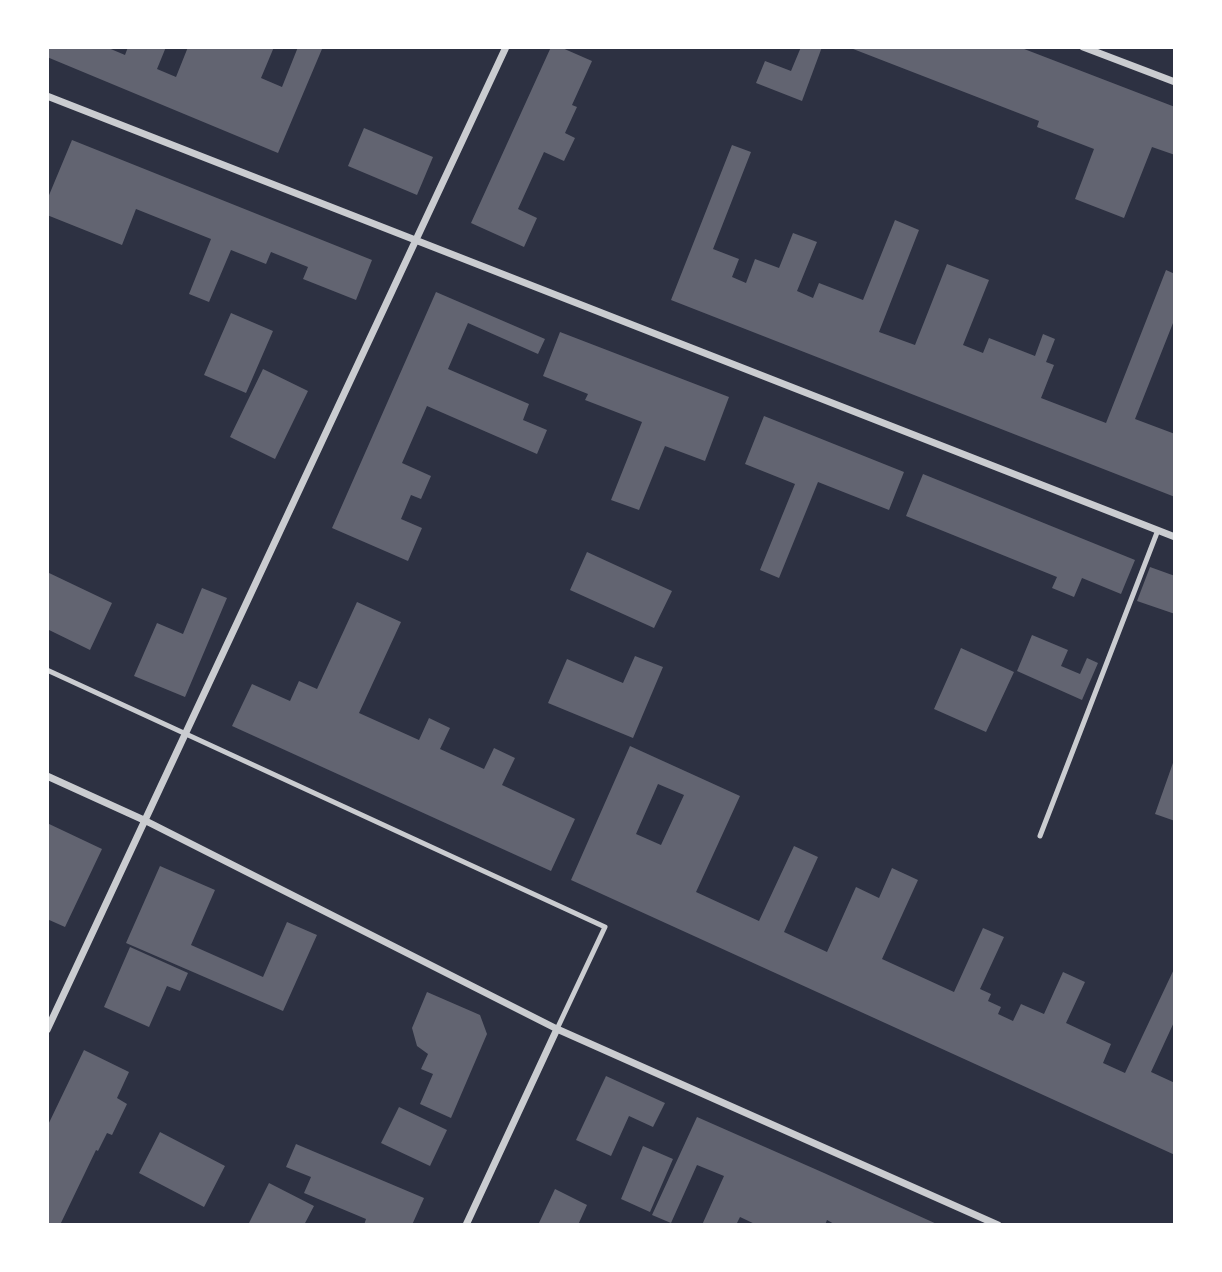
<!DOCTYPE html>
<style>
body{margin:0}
#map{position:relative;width:1222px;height:1272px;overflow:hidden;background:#2d3142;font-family:Ubuntu,sans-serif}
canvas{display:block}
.frame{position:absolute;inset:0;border:49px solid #fff;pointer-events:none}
</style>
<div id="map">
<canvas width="1222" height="1272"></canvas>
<div class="frame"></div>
</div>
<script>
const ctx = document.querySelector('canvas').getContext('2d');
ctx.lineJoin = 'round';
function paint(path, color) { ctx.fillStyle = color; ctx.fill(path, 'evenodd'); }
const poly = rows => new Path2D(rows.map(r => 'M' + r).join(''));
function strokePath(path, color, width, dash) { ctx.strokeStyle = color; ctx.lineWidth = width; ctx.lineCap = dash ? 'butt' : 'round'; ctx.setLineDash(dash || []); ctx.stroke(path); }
const building = poly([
 [47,47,106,47,125,55,128,47,166,47,157,69,176,77,188,47,274,47,261,78,282,87,298,47,322,49,278,153,47,57],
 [551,47,560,47,592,61,572,105,577,107,565,133,575,138,564,161,544,152,518,209,537,218,524,247,471,223],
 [801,47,822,47,802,101,756,83,765,61,791,71],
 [848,47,1019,47,1175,107,1175,155,1152,147,1124,218,1075,199,1094,149,1037,127,1039,121],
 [364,128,433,157,417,195,348,166],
 [72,140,372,260,356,300,303,279,308,267,271,252,266,264,231,250,209,302,189,294,211,239,136,209,122,245,47,215,47,200],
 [732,145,751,152,713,249,739,259,732,277,746,283,755,259,779,268,793,233,817,242,797,291,813,298,819,283,863,300,895,220,919,230,879,332,915,345,947,264,989,280,963,345,983,353,989,338,1035,356,1043,334,1055,339,1046,362,1054,365,1041,398,1106,423,1166,270,1175,274,1175,318,1135,419,1175,434,1175,497,671,300],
 [436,292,545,339,538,354,468,323,448,369,529,404,523,420,547,430,537,454,427,406,402,463,431,476,421,499,411,495,401,519,422,528,408,561,332,528],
 [231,313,273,331,246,393,204,375],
 [560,332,729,397,705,461,665,446,639,510,611,500,642,422,585,400,588,394,543,376],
 [263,369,308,391,275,459,230,437],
 [764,416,904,472,889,510,818,482,779,578,760,570,795,484,745,464],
 [923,474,1135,560,1121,594,1082,578,1074,597,1052,588,1057,577,906,516],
 [587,552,672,591,654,628,570,590],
 [1150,567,1175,576,1175,614,1137,601],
 [47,572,112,603,90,650,47,629],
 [202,588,227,598,185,697,134,676,157,623,183,634],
 [357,602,401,622,359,713,419,740,429,718,450,728,440,749,484,769,494,748,515,758,502,785,575,819,551,871,232,726,252,684,290,701,299,681,317,689],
 [1032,635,1068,650,1061,666,1080,674,1087,658,1098,663,1082,700,1017,671],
 [961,648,1014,672,986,732,934,709],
 [635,656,663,667,633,738,548,703,567,659,623,683],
 [630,746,740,796,696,892,759,921,794,846,818,857,784,932,827,952,856,887,879,898,892,868,918,880,882,959,954,992,983,928,1004,937,980,989,991,994,988,1001,1001,1007,998,1014,1013,1021,1021,1004,1044,1014,1063,972,1085,982,1066,1023,1111,1044,1103,1063,1125,1073,1175,967,1175,1020,1151,1072,1175,1083,1175,1155,571,880],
 [658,784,684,795,661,845,636,834],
 [1174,760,1175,760,1175,821,1155,814],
 [47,823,102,849,65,927,47,919],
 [160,866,215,890,191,945,263,977,287,922,317,935,283,1011,126,943],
 [130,947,188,973,180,991,167,986,149,1027,104,1007],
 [427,992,480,1015,487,1034,451,1118,420,1104,433,1074,421,1069,428,1054,417,1046,412,1028],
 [84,1050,129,1072,117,1098,127,1104,112,1135,107,1133,98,1151,96,1150,60,1225,47,1225,47,1127],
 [606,1076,665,1103,653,1127,629,1116,611,1156,576,1140],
 [399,1107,447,1130,430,1166,381,1143],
 [697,1117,824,1173,939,1225,836,1225,827,1220,825,1225,757,1225,740,1217,736,1225,702,1225,724,1176,697,1165,671,1223,652,1215],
 [160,1132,225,1166,204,1207,139,1173],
 [296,1144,424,1198,412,1225,364,1225,366,1219,304,1193,311,1177,286,1167],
 [643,1146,673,1159,650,1212,621,1199],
 [269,1183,314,1206,304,1225,248,1225],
 [555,1189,587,1205,578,1225,538,1225]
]);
const service = poly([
 [47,670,605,927,557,1029],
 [1040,836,1158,530]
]);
const minor = poly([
 [1083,47,1175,82],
 [47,96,1175,537],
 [47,776,146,821,557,1029,998,1225],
 [47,1030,506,47],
 [466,1225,557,1029]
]);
paint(building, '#626471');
strokePath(service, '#caccd0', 5);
strokePath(minor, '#caccd0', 7);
</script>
